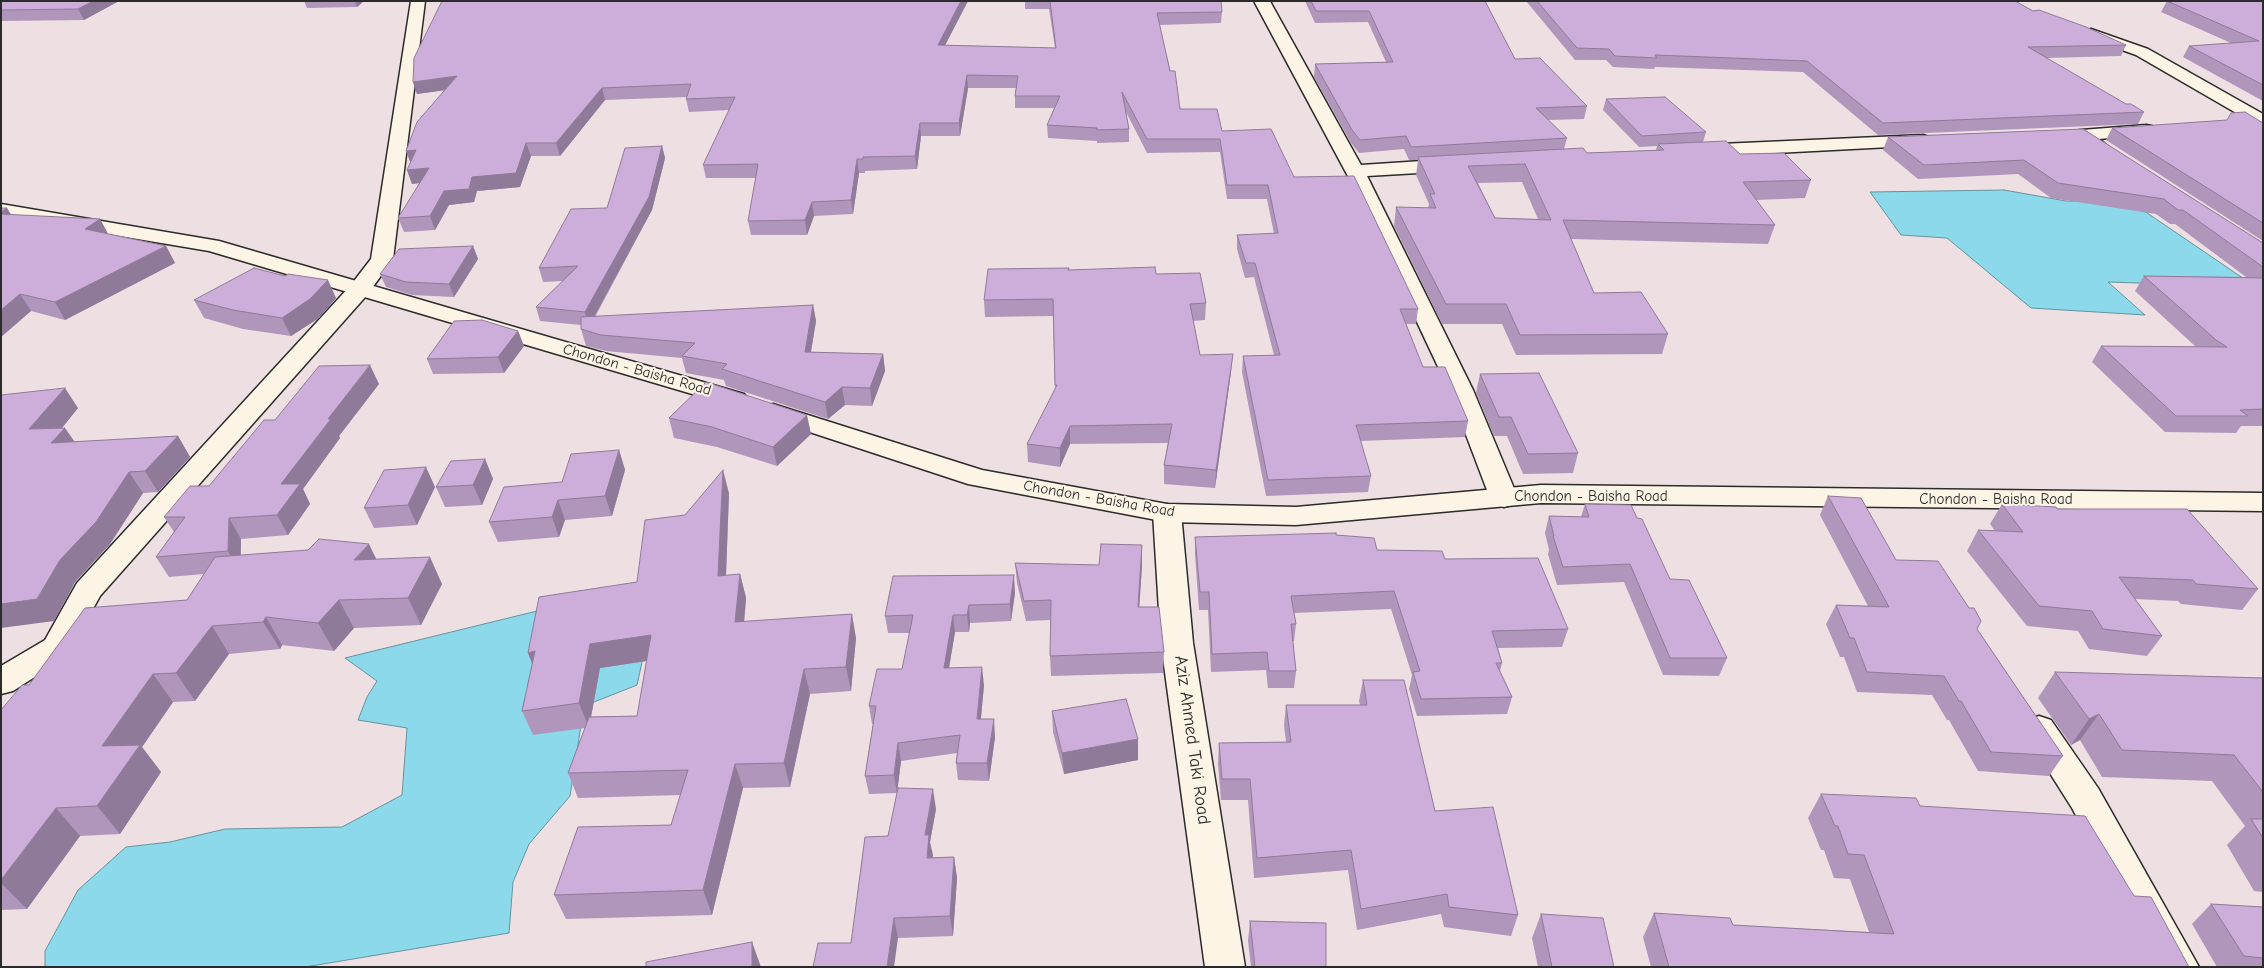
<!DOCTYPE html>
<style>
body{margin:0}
#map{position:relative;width:2264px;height:968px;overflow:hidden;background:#eee0e2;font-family:"Comic Neue",sans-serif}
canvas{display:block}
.frame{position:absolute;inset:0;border:2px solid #2b2b2b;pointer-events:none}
</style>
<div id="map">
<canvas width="2264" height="968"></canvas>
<div class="frame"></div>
</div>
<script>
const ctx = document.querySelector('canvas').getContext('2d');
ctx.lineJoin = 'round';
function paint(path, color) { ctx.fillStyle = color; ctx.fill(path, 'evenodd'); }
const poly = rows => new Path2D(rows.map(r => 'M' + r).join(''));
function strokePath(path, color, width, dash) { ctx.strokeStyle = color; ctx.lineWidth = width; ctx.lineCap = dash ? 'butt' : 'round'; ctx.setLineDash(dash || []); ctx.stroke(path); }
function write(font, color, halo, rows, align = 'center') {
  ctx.font = font + ' "Comic Neue",sans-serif'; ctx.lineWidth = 4; ctx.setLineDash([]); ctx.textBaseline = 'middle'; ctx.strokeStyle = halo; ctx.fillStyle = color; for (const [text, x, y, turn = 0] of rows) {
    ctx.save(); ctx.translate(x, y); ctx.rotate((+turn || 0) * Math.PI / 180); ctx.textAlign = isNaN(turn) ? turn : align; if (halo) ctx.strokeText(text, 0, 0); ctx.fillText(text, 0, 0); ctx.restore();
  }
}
const water = poly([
 [2004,190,2066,201,2131,202,2256,287,2108,282,2145,315,2031,308,1947,238,1901,235,1870,192,2004,190],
 [537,611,644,653,637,685,584,706,570,796,529,844,513,882,509,933,305,967,45,967,45,951,78,890,126,847,170,842,225,829,342,827,402,795,407,728,358,720,367,697,377,681,345,658,537,611]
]);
const minor = poly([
 [411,1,425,1,393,259,367,295,100,596,67,656,13,691,1,694,1,666,45,640,77,583,351,285,371,259,411,1],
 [1254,1,1270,1,1272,5,1361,165,1453,159,1460,161,1462,165,1460,169,1453,171,1367,176,1473,390,1518,498,1514,504,1504,507,1494,504,1490,498,1449,390,1350,180,1254,1],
 [2091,29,2148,49,2263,114,2263,126,2257,125,2136,55,2086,37,2083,34,2086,31,2091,29],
 [2146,125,2152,126,2155,130,2152,134,2099,139,2113,151,2111,155,2104,157,2097,155,2072,135,2075,131,2081,130,2146,125],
 [1923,135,1929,137,1932,141,1929,145,1698,157,1691,155,1689,151,1691,147,1698,145,1923,135],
 [2039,716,2051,720,2098,788,2199,967,2157,967,2072,808,2022,729,2027,720,2039,716]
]);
const tertiary = poly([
 [1167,504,1177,507,1181,513,1193,643,1245,967,1205,967,1161,643,1153,513,1157,507,1167,504]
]);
const secondary = poly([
 [1,204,219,241,744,394,748,399,744,404,735,407,726,404,209,251,1,216,1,204],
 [773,404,982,470,1167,504,1296,507,1541,485,2263,493,2263,511,1541,503,1296,525,1167,522,968,484,764,417,760,412,764,407,773,404]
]);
const wall = poly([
 [1,1,119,1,84,20,1,21],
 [304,1,364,1,357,7,307,8],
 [968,1,945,45,1055,48,1049,9,1025,9,1025,1,1221,1,1222,12,1221,23,1159,25,1180,109,1222,131,1294,177,1418,309,1416,324,1406,324,1423,367,1468,421,1465,437,1360,441,1371,476,1368,492,1266,496,1242,372,1243,356,1274,355,1254,277,1245,278,1237,249,1237,235,1274,234,1267,199,1227,199,1220,152,1147,153,1126,112,1129,129,1129,142,1097,143,1097,141,1048,138,1047,125,1054,108,1015,108,1015,96,1016,88,968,88,960,136,921,136,917,169,865,171,865,173,859,173,853,214,814,216,807,235,751,235,748,221,756,178,706,178,703,165,729,110,689,112,686,99,687,97,605,100,560,156,531,156,520,187,477,191,474,202,449,205,435,230,404,232,398,218,420,183,412,184,407,170,411,162,406,151,444,90,417,94,413,82],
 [1305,1,1485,1,1515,59,1587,106,1584,119,1548,120,1567,138,1564,149,1587,153,1656,150,1657,146,1639,147,1603,110,1606,99,1706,132,1703,142,1740,154,1811,180,1805,198,1756,200,1775,225,1768,244,1571,239,1594,293,1668,334,1662,354,1516,355,1502,324,1442,324,1394,226,1396,207,1428,208,1429,204,1416,175,1418,160,1409,160,1404,149,1359,153,1351,143,1314,77,1315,64,1386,62,1368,22,1315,23],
 [1522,182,1538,219,1495,218,1478,183],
 [1526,1,2015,1,2033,11,2126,45,2121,56,2046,58,2126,104,2144,112,2138,124,1878,135,1803,72,1655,67,1654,69,1613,67,1606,60,1575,60],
 [2167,1,2263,1,2263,101,2183,57,2189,46,2231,43,2161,12],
 [2263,123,2263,241,2106,140,2112,128],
 [2083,129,2263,243,2263,426,2241,426,2236,433,2165,432,2092,362,2101,346,2196,347,2135,291,2144,276,2246,277,2175,224,2170,224,2156,214,2051,198,2018,174,1918,179,1883,150,1888,137],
 [662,146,665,158,652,210,595,317,813,305,816,321,811,352,883,354,885,371,872,406,845,405,828,419,726,386,724,380,686,373,682,358,606,351,586,346,581,329,581,325,540,321,536,307,563,281,543,282,539,268,607,208],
 [7,208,11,215,100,219,108,234,166,246,175,263,65,320,31,311,1,337],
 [473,246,478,259,454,297,412,295,386,287,380,274],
 [1069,270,1156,274,1206,303,1205,320,1193,321,1200,355,1231,372,1215,488,1164,484,1164,465,1168,443,1070,444,1060,467,1028,462,1027,444,1055,389,1053,316,985,317,984,300],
 [336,298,319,318,291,336,243,329,204,318,194,300],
 [518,331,524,346,504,373,433,374,427,359],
 [1480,374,1578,453,1573,473,1523,474,1507,436,1494,436,1476,393],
 [379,384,339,436,340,438,303,489,310,504,288,535,241,539,241,555,376,559,442,584,421,625,354,628,334,651,282,645,280,649,229,654,195,701,173,702,142,747,161,772,120,834,80,836,27,909,1,910,1,710,29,685,187,600,204,574,169,577,156,557,174,532,164,517,209,486,275,420],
 [1,395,78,408,62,428,74,442,178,436,190,457,158,492,143,493,110,544,75,582,54,621],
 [669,418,811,434,777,466,717,447,674,438],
 [619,450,625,470,612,516,565,520,559,537,498,542,489,522],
 [485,459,493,479,482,505,445,507,436,487],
 [435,487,417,525,374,528,364,508],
 [729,493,726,576,740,574,746,598,744,622,856,638,851,691,810,694,790,787,743,788,712,915,566,919,554,895,671,825,681,795,578,798,568,773,585,728,533,735,522,711,532,664,528,653,637,582,685,515],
 [647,661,637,716,591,717,600,668],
 [1828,496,1896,560,1977,629,2063,756,2049,776,1978,771,1949,720,1947,720,1932,695,1857,692,1844,657,1840,657,1826,624,1836,605,1868,606,1820,515],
 [1585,504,1637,518,1670,579,1727,658,1719,676,1663,675,1624,582,1557,585,1548,554,1549,550,1545,533,1549,516,1581,517],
 [2002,504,2057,509,2258,589,2242,610,2181,604,2178,601,2135,599,2162,636,2147,656,2089,649,2078,631,2027,626,1967,551,1978,530,1995,531,1990,524],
 [1336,535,1377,550,1445,559,1568,629,1562,647,1498,648,1502,663,1500,671,1512,697,1507,714,1417,716,1409,689,1412,675,1391,609,1294,613,1296,624,1294,641,1293,641,1296,671,1294,688,1268,688,1266,670,1211,672,1208,610,1199,610,1195,554,1195,537],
 [1142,545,1142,566,1139,607,1164,652,1163,673,1051,676,1050,656,1051,620,1026,621,1017,583,1015,563,1099,565],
 [1015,593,1011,621,970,623,969,632,955,632,949,668,984,685,981,719,995,737,989,781,958,780,956,763,957,753,901,761,897,793,869,794,865,776,873,724,872,724,869,706,902,669,910,633,888,633,885,616],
 [2055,672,2263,678,2263,892,2254,891,2227,845,2245,826,2212,781,2102,777,2080,740,2071,745,2038,698],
 [1363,680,1435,811,1518,915,1511,936,1444,927,1441,914,1357,930,1348,870,1254,878,1248,800,1221,800,1218,764,1219,743,1286,742,1284,725,1286,705,1360,705,1359,701],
 [1052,711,1138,760,1064,774,1053,732],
 [1821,794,1920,806,2134,896,2189,967,1651,967,1643,937,1654,913,1733,925,1869,932,1850,879,1834,878,1824,850,1821,850,1808,818],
 [936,809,930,842,932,858,954,857,957,878,953,936,898,938,851,943,888,836],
 [2211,904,2263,907,2263,967,2217,967,2192,924],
 [1541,914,1614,967,1538,967,1532,938],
 [1250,921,1326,967,1251,967,1248,941]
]);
const shadedWall = poly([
 [93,1,119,1,84,20,78,9],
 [355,1,364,1,357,7],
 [961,1,968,1,939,57,938,45],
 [967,75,968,88,960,136,959,123],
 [457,76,461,88,417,94,413,82],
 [602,88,605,100,560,156,556,143],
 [920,123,921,136,917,169,915,156],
 [526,143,531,156,520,187,477,191,474,202,449,205,435,230,430,216,444,191,472,177],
 [662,146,665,158,652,210,589,326,585,312],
 [416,150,411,164,406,151],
 [857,159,859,173,853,214,851,200],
 [429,168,434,181,412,184,407,170],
 [812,202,814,216,807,235,805,220],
 [7,208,17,225,1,220,1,212],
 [100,219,109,236,85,229],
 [166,246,175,263,65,320,55,302],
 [473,246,478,259,454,297,449,284],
 [328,280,336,298,319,318,291,336,282,318],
 [20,294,31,311,1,337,1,310],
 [813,305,816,321,808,369,805,352],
 [518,331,524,346,504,373,498,357],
 [883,354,885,371,872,406,870,388],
 [1233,354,1231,372,1215,488,1216,470],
 [370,365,379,384,339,436,340,438,303,489,310,504,288,535,277,515,281,484,328,419],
 [842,387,845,405,828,419,825,402],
 [65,388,78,408,44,450,29,429],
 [807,415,811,434,777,466,773,447],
 [1070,426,1070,444,1060,467,1060,448],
 [65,428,79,448,51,443],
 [178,436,190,457,158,492,145,471],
 [619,450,625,470,612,516,605,496],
 [485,459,493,479,482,505,473,485],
 [426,467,435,487,417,525,408,505],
 [723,470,729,493,725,600,718,576],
 [129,472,143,493,110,544,75,582,54,621,1,628,1,604,60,560],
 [558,500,565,520,559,537,552,517],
 [229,518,241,539,240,572,228,551],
 [369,544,382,571,354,560],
 [1142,545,1142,566,1138,628,1138,607],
 [430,557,442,584,421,625,408,598],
 [740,574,746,598,742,646,735,622],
 [1014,575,1015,593,1011,621,1010,604],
 [339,600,354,628,334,651,318,623],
 [969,605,970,623,969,632,967,615],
 [852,614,856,638,851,691,846,667],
 [953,615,955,632,946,685,944,668],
 [266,617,282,645,280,649,263,622],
 [212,626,229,654,195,701,176,673],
 [651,635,659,659,600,668,589,728,579,703,590,644],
 [535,651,538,677,528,653],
 [982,667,984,685,979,737,977,719],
 [804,669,810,694,790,787,784,763],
 [153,674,173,702,142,747,161,772,120,834,97,806,102,746],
 [2099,714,2080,740,2071,745,2089,719],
 [994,719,995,737,989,781,987,763],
 [1138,739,1138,760,1064,774,1062,753],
 [898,743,901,761,897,793,894,775],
 [735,764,743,788,712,915,703,890],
 [933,789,936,809,930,842,933,855,931,878,925,835],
 [56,808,80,836,27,909,1,883,1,880],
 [954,857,957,878,953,936,950,916],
 [894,918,898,938,894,967,887,967],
 [752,942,761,967,752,967]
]);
const building = poly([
 [1,1,93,1,78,9,1,10,1,1],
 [442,1,961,1,938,45,1056,48,1050,1,1221,1,1222,12,1157,13,1170,71,1175,71,1180,109,1217,109,1222,131,1271,129,1294,177,1354,176,1418,309,1400,309,1423,367,1445,367,1468,421,1356,425,1371,476,1268,480,1243,356,1280,355,1255,263,1246,263,1237,235,1278,233,1268,185,1227,185,1220,139,1147,139,1122,92,1129,129,1097,130,1097,128,1047,125,1060,96,1015,96,1018,76,967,75,959,123,920,123,915,156,863,157,863,159,857,159,851,200,812,202,805,220,748,221,758,164,703,165,735,97,686,99,691,84,602,88,556,143,526,143,516,173,472,177,469,189,444,191,430,216,398,218,429,168,407,170,416,150,406,151,417,122,457,76,413,82,414,58,442,1],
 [1311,1,1485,1,1515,59,1540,58,1587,106,1536,108,1567,138,1411,147,1406,136,1360,140,1352,130,1315,64,1393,62,1369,11,1316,11,1311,1],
 [1537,1,2015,1,2033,11,2039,10,2086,27,2126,45,2028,47,2126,104,2131,104,2144,112,1883,123,1807,61,1655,55,1657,58,1615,56,1609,49,1577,48,1537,1],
 [2167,1,2263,1,2263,85,2189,46,2259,41,2167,1],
 [1665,97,1706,132,1642,136,1606,99,1665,97],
 [2245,112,2263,123,2263,223,2112,128,2227,120,2231,113,2245,112],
 [2083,129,2263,243,2263,267,2183,210,2178,210,2164,199,2058,183,2024,160,1924,165,1888,137,2083,129],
 [1726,141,1740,154,1784,153,1811,180,1743,182,1775,225,1563,220,1594,293,1641,292,1668,334,1520,335,1506,304,1446,304,1396,207,1436,208,1430,194,1435,194,1418,157,1583,148,1587,153,1664,150,1658,144,1726,141],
 [1525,164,1551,220,1495,218,1468,166,1525,164],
 [662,146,649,197,585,312,536,307,578,266,539,268,571,209,607,208,625,148,662,146],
 [1,208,7,208,1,212,1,208],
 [1,214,100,219,85,229,166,246,55,302,20,294,1,310,1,214],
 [473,246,449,284,406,282,380,274,399,249,473,246],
 [1155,267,1156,274,1200,273,1206,303,1190,304,1200,355,1233,354,1216,470,1164,465,1172,424,1070,426,1060,448,1027,444,1057,385,1055,385,1053,299,984,300,988,269,1069,268,1068,270,1155,267],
 [254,268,285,276,288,274,328,280,310,299,282,318,233,310,194,300,254,268],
 [2144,276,2263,278,2263,409,2240,410,2248,416,2176,416,2101,346,2227,347,2216,340,2144,276],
 [813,305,805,352,883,354,870,388,842,387,825,402,722,369,727,364,682,356,695,343,601,335,581,329,581,317,813,305],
 [482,320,518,331,498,357,427,359,454,321,482,320],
 [370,365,328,419,331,419,281,484,300,484,277,515,229,518,228,551,156,557,185,517,164,517,190,486,209,486,264,420,275,420,319,366,370,365],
 [1539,373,1578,453,1528,454,1511,417,1499,417,1480,374,1539,373],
 [706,382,807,415,773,447,712,427,669,418,706,382],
 [65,388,29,429,65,428,51,443,178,436,145,471,129,472,96,522,60,560,37,599,1,604,1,395,65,388],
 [619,450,605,496,558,500,552,517,489,522,504,487,562,482,571,454,619,450],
 [485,459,473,485,436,487,451,461,485,459],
 [426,467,408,505,364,508,384,470,426,467],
 [723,470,718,576,740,574,735,622,852,614,846,667,804,669,784,763,735,764,703,890,554,895,578,827,671,825,688,770,568,773,589,717,637,716,651,635,590,644,579,703,522,711,535,651,528,653,539,597,637,582,645,520,685,515,723,470],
 [1828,496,1861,498,1896,560,1938,561,1969,608,1974,608,1981,621,1977,629,2063,756,1991,752,1961,701,1959,701,1944,676,1867,672,1854,638,1850,638,1836,605,1889,607,1828,496],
 [1585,504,1631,505,1637,518,1642,519,1670,579,1689,580,1727,658,1670,658,1630,564,1563,567,1553,536,1554,536,1549,516,1589,517,1585,504],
 [2002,504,2056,507,2057,509,2187,509,2258,589,2196,584,2193,580,2119,577,2162,636,2103,629,2092,611,2039,606,1978,530,2023,532,2002,504],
 [1336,533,1336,535,1374,538,1377,550,1442,551,1445,559,1538,558,1568,629,1492,631,1502,663,1496,663,1512,697,1421,699,1413,672,1420,671,1394,591,1291,596,1296,624,1291,624,1296,671,1269,671,1267,652,1212,654,1209,592,1200,592,1195,537,1336,533],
 [319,539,369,544,354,560,430,557,408,598,339,600,318,623,266,617,263,622,212,626,176,673,153,674,102,746,140,745,97,806,56,808,1,880,1,710,22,685,29,685,85,608,187,600,215,557,308,550,319,539],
 [1101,544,1142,545,1138,607,1159,607,1164,652,1050,656,1051,600,1024,601,1015,563,1099,565,1101,544],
 [1014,575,1010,604,969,605,967,615,953,615,944,668,982,667,977,719,994,719,987,763,956,763,960,735,898,743,894,775,865,776,876,706,869,706,877,669,902,669,913,615,885,616,893,576,1014,575],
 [2055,672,2263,678,2263,792,2234,755,2122,750,2099,714,2089,719,2055,672],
 [1363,680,1404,680,1435,811,1493,807,1518,915,1449,907,1447,894,1361,909,1351,850,1257,858,1250,779,1222,779,1219,743,1291,742,1286,705,1367,705,1363,680],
 [1126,699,1138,739,1062,753,1052,711,1126,699],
 [898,788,933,789,925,835,929,835,927,858,954,857,950,916,894,918,887,967,813,967,818,943,851,943,865,837,888,836,898,788],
 [1821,794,1916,798,1920,806,2085,816,2134,896,2151,897,2189,967,1669,967,1654,913,1730,918,1733,925,1894,934,1864,855,1848,854,1838,826,1835,826,1821,794],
 [2251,819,2263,819,2263,838,2251,819],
 [2211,904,2263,907,2263,958,2244,956,2211,904],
 [1541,914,1603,918,1614,967,1552,967,1541,914],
 [1250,921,1326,923,1326,967,1255,967,1250,921],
 [752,942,752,967,646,967,646,962,752,942]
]);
const streetNames = [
 ["Chondon - Baisha Road",637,370,16],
 ["Chondon - Baisha Road",1591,497],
 ["Chondon - Baisha Road",1099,499,10],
 ["Chondon - Baisha Road",1996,500]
];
const nearStreetnames = [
 ["Aziz Ahmed Taki Road",1192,740,82]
];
paint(water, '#8bd9ea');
strokePath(water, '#65939e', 1);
strokePath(minor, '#2b2b2b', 3);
strokePath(tertiary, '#2b2b2b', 3);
strokePath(secondary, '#2b2b2b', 3);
paint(minor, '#fcf5e5');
paint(tertiary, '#fcf5e5');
paint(secondary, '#fcf5e5');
paint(wall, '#b096bb');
paint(shadedWall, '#907a99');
paint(building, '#cdaeda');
strokePath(building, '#907a99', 1);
write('15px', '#2b2b2b', '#fcf5e5', streetNames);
write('18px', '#2b2b2b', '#fcf5e5', nearStreetnames);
</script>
